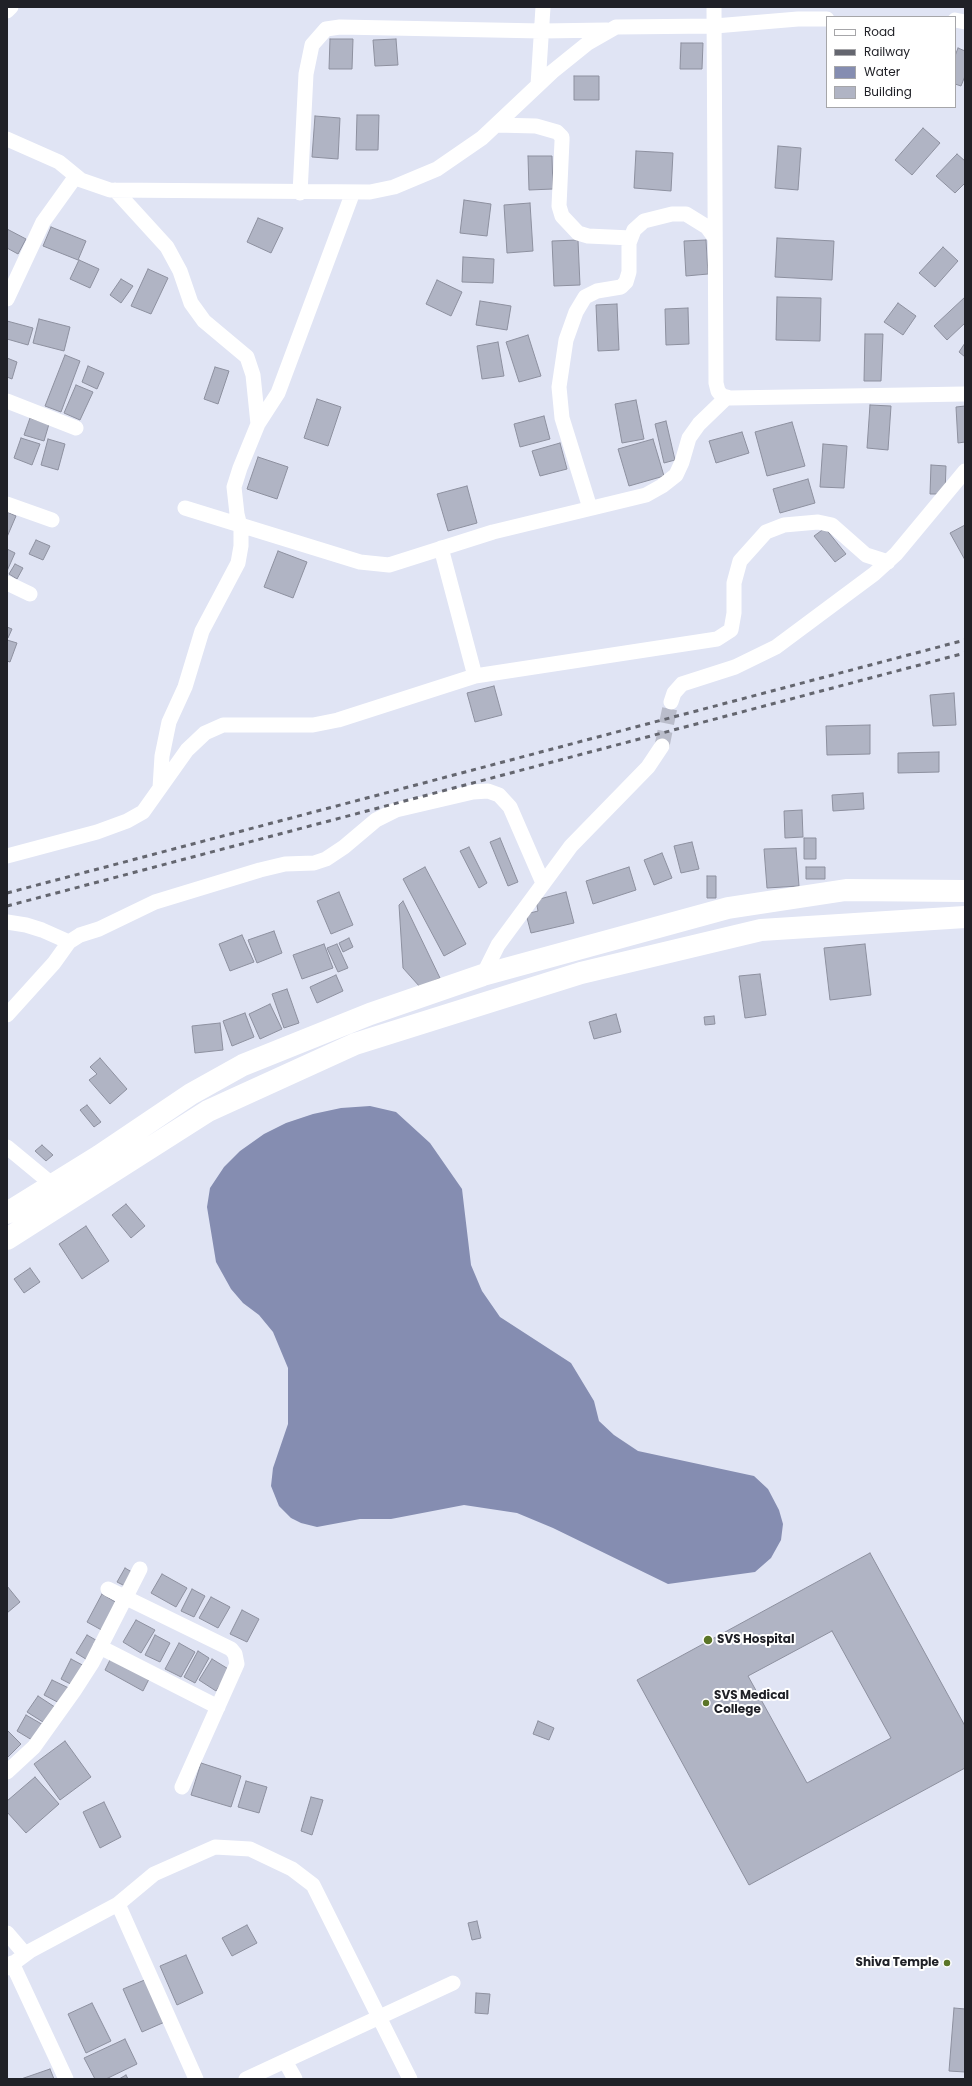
<!DOCTYPE html>
<style>
body{margin:0}
#map{position:relative;width:972px;height:2086px;overflow:hidden;background:#e0e4f4;font-family:Poppins,sans-serif}
canvas{display:block}
.frame{position:absolute;inset:0;border:8px solid #202127;pointer-events:none}
.legend{position:absolute;left:826px;top:16px;width:130px;height:92px;box-sizing:border-box;background:#fff;border:1px solid #a6a6a9;margin:0;padding:5px 7px;list-style:none;font-size:12px;color:#202127}
.legend li{display:flex;align-items:center;gap:8px;height:20px}
.legend b{width:20px;border:1px solid #a6a6a9}
</style>
<div id="map">
<canvas width="972" height="2086"></canvas>
<div class="frame"></div>
<ul class="legend">
<li><b style="height:5px;background:#fff"></b>Road</li>
<li><b style="height:5px;background:#64666f"></b>Railway</li>
<li><b style="height:11px;background:#858db1"></b>Water</li>
<li><b style="height:11px;background:#b0b4c4"></b>Building</li>
</ul>
</div>
<script>
const ctx = document.querySelector('canvas').getContext('2d');
ctx.lineJoin = 'round';
function paint(path, color) { ctx.fillStyle = color; ctx.fill(path, 'evenodd'); }
const poly = rows => new Path2D(rows.map(r => 'M' + r).join(''));
function strokePath(path, color, width, dash) { ctx.strokeStyle = color; ctx.lineWidth = width; ctx.lineCap = dash ? 'butt' : 'round'; ctx.setLineDash(dash || []); ctx.stroke(path); }
function write(font, color, halo, rows, align = 'center') {
  ctx.font = font + ' Poppins,sans-serif'; ctx.lineWidth = 4; ctx.setLineDash([]); ctx.textBaseline = 'middle'; ctx.strokeStyle = halo; ctx.fillStyle = color; for (const [text, x, y, turn = 0] of rows) {
    ctx.save(); ctx.translate(x, y); ctx.rotate((+turn || 0) * Math.PI / 180); ctx.textAlign = isNaN(turn) ? turn : align; if (halo) ctx.strokeText(text, 0, 0); ctx.fillText(text, 0, 0); ctx.restore();
  }
}
const water = poly([
 [370,1106,396,1112,430,1143,462,1189,471,1265,482,1291,500,1317,571,1363,594,1401,599,1421,614,1435,638,1451,754,1476,768,1489,779,1510,783,1524,781,1540,771,1558,755,1572,668,1584,553,1528,517,1513,464,1505,391,1519,360,1519,317,1527,301,1523,291,1518,279,1506,271,1486,273,1468,288,1424,288,1368,273,1332,259,1315,243,1303,231,1289,216,1262,207,1207,210,1188,224,1167,240,1151,264,1134,286,1123,313,1114,341,1108]
]);
const building = poly([
 [330,39,353,39,352,69,329,69,330,39],
 [396,39,398,65,375,66,373,40,396,39],
 [681,43,703,43,702,69,680,69,681,43],
 [958,48,965,51,965,76,961,86,955,84,955,56,958,48],
 [574,76,599,76,599,100,574,100,574,76],
 [357,115,379,115,378,150,356,150,357,115],
 [315,116,340,118,338,159,312,157,315,116],
 [923,128,940,143,912,175,895,160,923,128],
 [778,146,801,148,798,190,775,188,778,146],
 [636,151,673,153,671,191,634,188,636,151],
 [957,154,965,161,965,183,955,193,936,176,957,154],
 [528,156,552,156,553,189,529,190,528,156],
 [464,200,491,204,487,236,460,233,464,200],
 [530,203,533,251,507,253,504,205,530,203],
 [258,218,283,228,271,253,247,242,258,218],
 [51,227,86,241,78,260,43,246,51,227],
 [7,229,26,239,18,254,7,248,7,229],
 [777,238,834,241,832,280,775,277,777,238],
 [578,240,580,285,554,286,552,241,578,240],
 [706,240,708,274,686,276,684,241,706,240],
 [943,247,958,261,935,287,919,273,943,247],
 [463,257,494,259,493,283,462,282,463,257],
 [79,260,99,269,90,288,70,279,79,260],
 [148,269,168,278,151,314,131,306,148,269],
 [121,279,133,286,121,303,110,295,121,279],
 [437,280,462,292,451,316,426,304,437,280],
 [777,297,821,298,820,341,776,340,777,297],
 [965,297,965,323,947,340,934,326,965,297],
 [480,301,511,306,507,330,476,325,480,301],
 [898,303,916,316,903,335,884,322,898,303],
 [617,304,619,350,598,351,596,305,617,304],
 [688,308,689,344,666,345,665,309,688,308],
 [39,319,70,327,64,351,33,343,39,319],
 [7,321,33,328,28,345,7,339,7,321],
 [865,334,883,334,881,381,864,381,865,334],
 [528,335,541,376,519,382,506,342,528,335],
 [498,342,504,376,482,379,477,346,498,342],
 [965,343,965,357,959,352,965,343],
 [65,355,80,361,61,412,45,406,65,355],
 [7,358,17,362,12,379,7,377,7,358],
 [88,366,104,373,97,389,82,382,88,366],
 [215,367,229,371,218,404,204,399,215,367],
 [76,385,93,392,80,420,64,413,76,385],
 [317,399,341,407,328,446,304,438,317,399],
 [636,400,644,439,622,443,615,404,636,400],
 [870,405,891,406,888,450,867,448,870,405],
 [965,406,965,442,958,443,956,407,965,406],
 [544,416,550,439,520,447,514,424,544,416],
 [30,418,49,424,44,441,24,435,30,418],
 [666,421,675,460,664,463,655,424,666,421],
 [792,422,805,466,767,476,755,432,792,422],
 [742,432,749,453,716,463,709,441,742,432],
 [21,438,40,444,32,465,14,458,21,438],
 [48,439,65,444,58,470,41,465,48,439],
 [653,439,664,476,629,486,618,449,653,439],
 [560,443,567,469,540,476,532,451,560,443],
 [823,444,847,446,844,488,820,487,823,444],
 [258,457,288,467,277,499,247,489,258,457],
 [931,465,946,466,945,494,930,494,931,465],
 [808,479,815,503,780,513,773,489,808,479],
 [467,486,477,523,448,531,437,494,467,486],
 [7,512,16,516,7,537,7,512],
 [965,525,965,560,950,533,965,525],
 [825,528,846,554,835,562,814,536,825,528],
 [36,540,50,546,43,560,29,554,36,540],
 [7,549,15,553,7,571,7,549],
 [278,551,307,562,293,598,264,587,278,551],
 [15,564,23,568,17,579,9,574,15,564],
 [7,627,12,629,8,638,7,638,7,627],
 [7,640,17,643,10,662,7,661,7,640],
 [494,686,502,715,475,722,467,693,494,686],
 [954,693,956,725,933,726,930,695,954,693],
 [870,725,870,754,827,755,826,726,870,725],
 [939,752,939,772,898,773,898,753,939,752],
 [863,793,864,809,833,811,832,795,863,793],
 [802,810,803,837,785,838,784,811,802,810],
 [500,838,518,882,508,886,490,842,500,838],
 [804,838,816,838,816,859,804,859,804,838],
 [692,842,699,869,681,873,674,846,692,842],
 [469,847,487,883,479,888,460,851,469,847],
 [796,848,799,886,767,888,764,849,796,848],
 [662,853,672,878,654,885,644,860,662,853],
 [425,867,466,944,444,956,403,879,425,867],
 [629,867,636,890,593,904,586,881,629,867],
 [806,867,825,867,825,879,806,879,806,867],
 [707,876,716,876,716,898,707,898,707,876],
 [339,892,353,925,331,934,317,901,339,892],
 [566,892,574,923,531,933,526,914,538,911,536,900,566,892],
 [403,901,440,978,420,987,403,968,399,905,403,901],
 [274,931,282,953,257,963,248,940,274,931],
 [242,935,254,962,230,971,219,944,242,935],
 [349,938,353,947,343,952,339,943,349,938],
 [324,944,333,968,302,979,293,955,324,944],
 [337,944,348,968,338,972,327,948,337,944],
 [865,944,871,995,830,1000,824,948,865,944],
 [760,974,766,1015,745,1018,739,976,760,974],
 [336,975,343,991,317,1003,310,987,336,975],
 [287,989,299,1023,284,1028,272,994,287,989],
 [270,1004,282,1029,260,1039,249,1014,270,1004],
 [245,1013,254,1037,232,1046,223,1021,245,1013],
 [616,1014,621,1032,594,1039,589,1022,616,1014],
 [714,1016,715,1024,705,1025,704,1017,714,1016],
 [220,1023,223,1050,195,1053,192,1026,220,1023],
 [100,1058,127,1089,110,1104,89,1080,97,1074,90,1067,100,1058],
 [87,1105,101,1122,94,1127,80,1110,87,1105],
 [42,1145,53,1155,46,1161,35,1151,42,1145],
 [126,1204,145,1226,131,1238,112,1215,126,1204],
 [86,1226,109,1261,82,1279,59,1244,86,1226],
 [30,1268,40,1282,24,1293,14,1279,30,1268],
 [870,1553,965,1726,965,1768,749,1885,637,1680,870,1553],
 [832,1631,891,1738,807,1783,748,1676,832,1631],
 [125,1568,137,1575,129,1588,117,1582,125,1568],
 [162,1574,187,1588,176,1607,151,1593,162,1574],
 [7,1586,20,1602,7,1613,7,1586],
 [192,1589,205,1596,194,1617,181,1611,192,1589],
 [102,1594,122,1606,107,1633,87,1622,102,1594],
 [211,1597,230,1607,218,1628,199,1618,211,1597],
 [242,1610,259,1619,247,1642,230,1634,242,1610],
 [136,1620,155,1630,141,1653,123,1642,136,1620],
 [87,1635,101,1643,89,1661,76,1653,87,1635],
 [155,1635,170,1643,160,1662,145,1655,155,1635],
 [179,1643,195,1652,181,1677,165,1669,179,1643],
 [198,1651,209,1658,195,1683,184,1677,198,1651],
 [111,1658,149,1679,143,1691,105,1670,111,1658],
 [71,1659,92,1670,82,1690,61,1679,71,1659],
 [212,1659,230,1670,216,1691,199,1680,212,1659],
 [52,1680,75,1691,67,1707,44,1695,52,1680],
 [38,1696,64,1713,54,1729,27,1712,38,1696],
 [26,1715,52,1730,42,1746,17,1731,26,1715],
 [538,1721,554,1728,549,1740,533,1734,538,1721],
 [7,1730,21,1744,7,1758,7,1730],
 [65,1741,91,1777,60,1800,34,1764,65,1741],
 [201,1763,241,1776,231,1807,191,1795,201,1763],
 [35,1777,59,1804,26,1833,7,1812,7,1801,35,1777],
 [246,1781,267,1787,259,1813,238,1807,246,1781],
 [311,1797,323,1800,312,1835,301,1831,311,1797],
 [104,1802,121,1837,100,1848,83,1812,104,1802],
 [477,1921,481,1938,472,1940,468,1923,477,1921],
 [247,1925,257,1943,232,1956,222,1938,247,1925],
 [186,1955,203,1993,177,2005,160,1966,186,1955],
 [147,1979,167,2021,142,2032,123,1989,147,1979],
 [476,1993,490,1994,488,2014,475,2013,476,1993],
 [92,2003,111,2041,86,2053,68,2014,92,2003],
 [954,2008,965,2009,965,2072,949,2071,954,2008],
 [125,2039,137,2064,106,2079,95,2079,84,2058,125,2039],
 [50,2069,54,2079,21,2079,50,2069],
 [126,2075,128,2079,119,2079,126,2075]
]);
const minorTunnel = poly([
 [662,746,671,702]
]);
const minor = poly([
 [714,7,716,383,718,391,722,396,730,398,965,394],
 [7,11,11,7],
 [955,20,965,22],
 [538,85,543,7],
 [496,125,536,126,557,132,562,137,562,141,559,206,562,216,578,233,588,236,631,238],
 [7,139,59,162,81,180,110,190,370,192,394,187,437,169,482,138,552,72,588,43,616,27,715,26,798,19,827,19],
 [115,190,167,247,180,271,191,303,204,321,247,357,253,375,258,424],
 [300,193,306,74,312,45,326,29,340,27,542,31,607,30],
 [7,299,43,222,76,176],
 [7,401,76,428],
 [7,504,52,520],
 [185,508,360,562,389,565,493,532,646,495,662,486,676,475,682,462,689,438,699,424,727,397],
 [590,508,562,418,559,387,566,340,576,312,585,297,597,291,621,287,626,282,629,272,629,243,634,230,644,221,672,214,686,214,707,227,715,238],
 [441,548,475,676],
 [7,583,30,594],
 [671,702,674,693,682,684,735,667,776,647,874,574,896,554,965,471],
 [160,788,162,756,169,722,185,687,202,631,238,563,241,546,241,530,237,514,234,487,240,468,258,424,278,393,353,192],
 [7,856,97,832,127,821,143,812,187,750,205,733,223,725,313,725,338,720,475,676,717,639,731,630,734,613,734,583,740,561,766,532,784,525,818,522,832,525,866,555,888,562],
 [7,922,26,925,42,930,69,942],
 [483,975,498,945,571,846,648,767,662,746],
 [7,1015,54,963,69,942,80,935,99,929,155,902,260,870,285,864,314,863,326,859,344,847,376,820,396,810,473,792,488,791,499,795,510,807,543,883],
 [7,1147,53,1185],
 [108,1589,231,1649,235,1654,237,1664,182,1787],
 [100,1647,218,1707],
 [7,1772,34,1747,74,1691,92,1663,140,1569],
 [118,1904,196,2079],
 [7,1933,25,1954],
 [12,1963,66,2079],
 [7,1968,30,1951,118,1904,154,1874,215,1847,250,1849,292,1869,313,1885,410,2079],
 [285,2061,295,2079],
 [246,2079,453,1983]
]);
const trunk = poly([
 [7,1213,99,1156,191,1094,243,1065,370,1014,483,975,728,908,846,890,965,891],
 [7,1239,208,1111,355,1044,581,973,761,930,965,917]
]);
const rail = poly([
 [7,893,965,640],
 [7,906,965,653]
]);
const markers = [
 [708,1640,5,"#5b7528"],
 [706,1703,4,"#5b7528"],
 [947,1963,4,"#5b7528"]
];
const poiNames = [
 ["SVS Hospital",717,1640],
 ["SVS Medical",714,1696],
 ["College",714,1710],
 ["Shiva Temple",939,1963,"right"]
];
paint(water, '#858db1');
paint(building, '#b0b4c4');
strokePath(building, '#8d909f', 1);
strokePath(minorTunnel, '#babdcb', 15, [15, 8]);
strokePath(minor, '#fff', 15);
strokePath(trunk, '#fff', 22);
strokePath(rail, '#64666f', 3, [5, 5]);
for (const [x, y, r, color] of markers) { const dot = new Path2D(); dot.arc(x, y, r, 0, 2 * Math.PI); ctx.fillStyle = color; ctx.fill(dot); strokePath(dot, '#fff', 1.5); }
write('bold 12px', '#202127', '#fff', poiNames, 'left');
</script>
